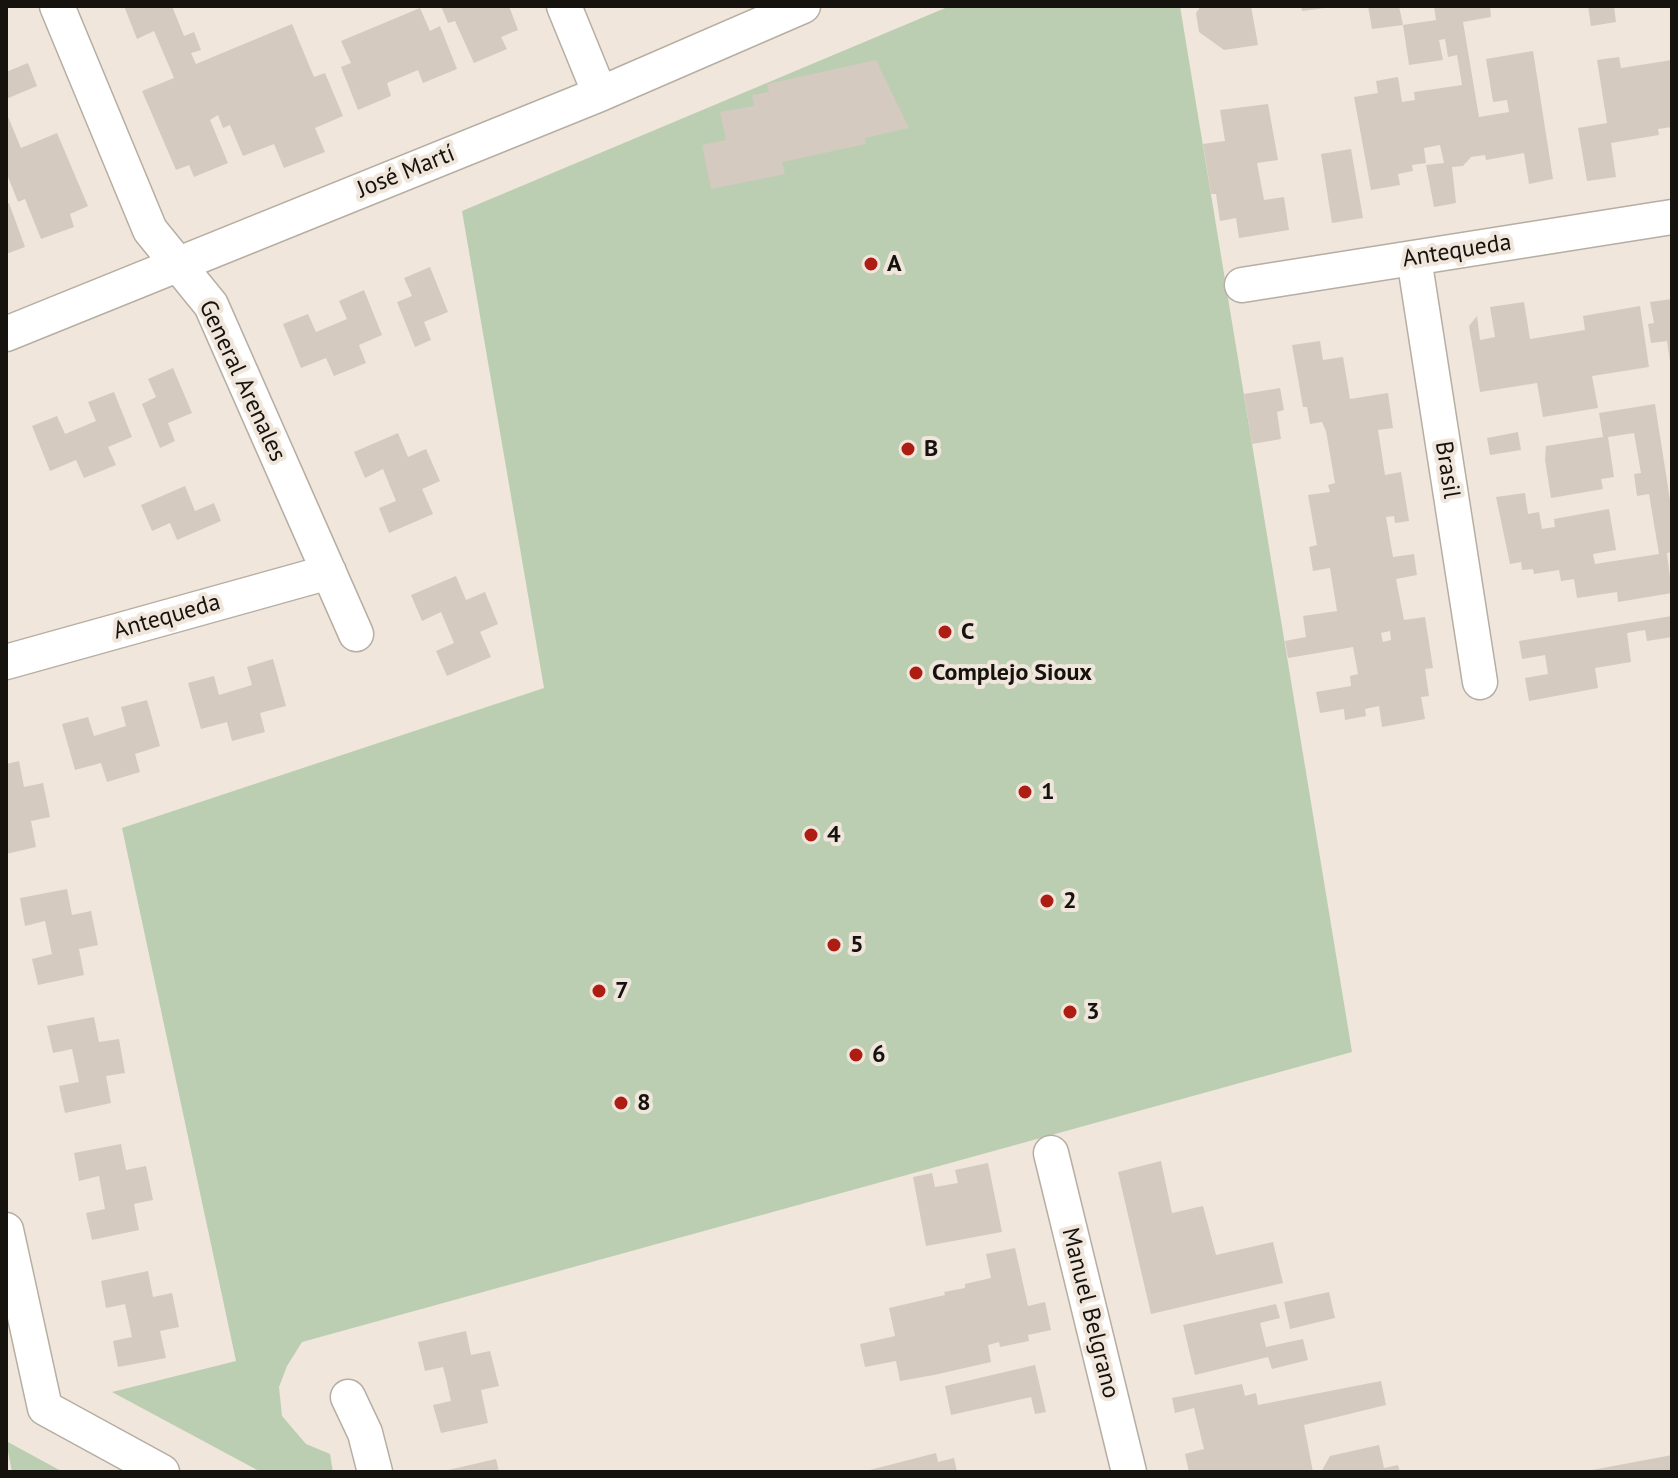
<!DOCTYPE html>
<meta charset="utf-8">
<style>
body{margin:0}
#map{position:relative;width:1678px;height:1478px;overflow:hidden;background:#f0e6db;font-family:"PT Sans",sans-serif}
canvas{display:block}
.frame{position:absolute;inset:0;border:8px solid #16130f;pointer-events:none}
</style>
<div id="map">
<canvas width="1678" height="1478"></canvas>
<div class="frame"></div>
</div>
<script>
const ctx = document.querySelector('canvas').getContext('2d');
ctx.lineJoin = 'round';
function paint(path, color) { ctx.fillStyle = color; ctx.fill(path, 'evenodd'); }
const poly = rows => new Path2D(rows.map(r => 'M' + r).join(''));
function strokePath(path, color, width, dash) { ctx.strokeStyle = color; ctx.lineWidth = width; ctx.lineCap = dash ? 'butt' : 'round'; ctx.setLineDash(dash || []); ctx.stroke(path); }
function write(font, color, halo, rows, align = 'center') {
  ctx.font = font + ' "PT Sans",sans-serif'; ctx.lineWidth = 8; ctx.setLineDash([]); ctx.textBaseline = 'middle'; ctx.strokeStyle = halo; ctx.fillStyle = color; for (const [text, x, y, turn = 0] of rows) {
    ctx.save(); ctx.translate(x, y); ctx.rotate((+turn || 0) * Math.PI / 180); ctx.textAlign = isNaN(turn) ? turn : align; if (halo) ctx.strokeText(text, 0, 0); ctx.fillText(text, 0, 0); ctx.restore();
  }
}
const green = poly([
 [950,6,1180,6,1352,1052,302,1342,287,1366,279,1387,282,1416,306,1444,330,1454,333,1472,261,1472,112,1392,236,1361,122,828,544,688,462,211],
 [6,1441,63,1472,12,1472]
]);
const building = poly([
 [124,6,172,6,184,36,194,32,201,50,191,53,196,64,292,24,314,77,325,73,343,116,315,128,325,152,284,168,274,144,243,156,230,125,223,128,218,115,210,120,228,163,194,177,189,165,176,170,142,91,174,78,154,31,137,39],
 [441,6,509,6,518,30,501,37,507,49,474,63,455,21,448,23],
 [1201,6,1251,6,1258,45,1224,50,1199,32,1196,13],
 [1301,6,1325,6,1325,8,1302,11],
 [1368,6,1399,6,1403,25,1372,29],
 [1434,6,1490,6,1491,17,1463,22,1479,117,1509,112,1507,100,1493,102,1486,59,1533,51,1553,179,1529,184,1524,153,1486,160,1485,155,1471,157,1463,166,1452,167,1456,203,1434,207,1426,165,1444,163,1440,145,1424,148,1426,163,1412,165,1413,171,1398,174,1400,185,1371,190,1354,97,1378,93,1376,81,1398,77,1402,102,1415,100,1414,92,1462,85,1457,55,1448,57,1445,39,1439,40,1443,60,1409,65,1403,25,1436,20],
 [1588,6,1614,6,1616,22,1591,26],
 [420,8,430,31,440,26,457,69,423,83,418,70,404,76,387,83,391,96,358,110,341,67,351,63,341,41],
 [1619,57,1621,68,1672,60,1672,127,1658,129,1659,135,1611,143,1616,177,1587,181,1578,128,1607,123,1597,60],
 [876,60,909,128,865,138,866,144,782,162,785,174,711,189,702,145,726,140,720,112,754,106,752,95,769,92,767,84],
 [28,63,37,86,6,99,6,72],
 [1268,104,1278,160,1257,163,1264,200,1284,197,1289,230,1239,238,1236,218,1220,221,1216,194,1211,194,1203,144,1225,141,1220,110],
 [6,112,21,148,57,133,88,206,70,214,74,227,41,239,25,199,18,202,6,172],
 [1351,149,1363,218,1332,223,1321,154],
 [9,203,25,247,6,254,6,204],
 [430,267,448,312,424,322,431,340,415,347,397,302,412,296,404,278],
 [364,290,382,335,359,345,366,363,334,376,326,358,301,368,283,324,308,314,316,332,347,319,339,301],
 [1672,299,1672,362,1670,362,1667,341,1651,343,1648,324,1654,323,1650,302],
 [1524,302,1530,339,1585,330,1583,316,1640,306,1649,367,1592,376,1598,408,1543,417,1537,383,1480,392,1469,326,1477,316,1480,340,1495,337,1490,307],
 [1320,341,1323,360,1343,357,1350,399,1388,393,1393,428,1378,430,1385,475,1401,472,1409,521,1395,523,1394,516,1386,517,1393,557,1414,554,1417,575,1396,579,1404,620,1425,617,1433,668,1425,669,1429,696,1421,697,1425,719,1382,727,1379,706,1365,709,1366,716,1345,720,1344,709,1320,713,1316,692,1351,686,1350,676,1358,674,1353,647,1288,658,1285,641,1306,637,1303,616,1337,611,1330,568,1313,571,1309,547,1317,545,1308,495,1330,492,1328,485,1335,483,1326,431,1322,422,1310,424,1307,407,1303,407,1292,345],
 [1390,631,1391,640,1383,642,1381,633],
 [173,368,192,413,168,423,175,441,160,448,142,404,156,397,148,379],
 [1280,388,1284,410,1277,412,1281,439,1252,444,1244,394],
 [114,392,132,437,108,447,116,465,84,478,76,460,50,471,32,426,57,416,65,434,96,421,88,402],
 [1655,404,1672,513,1672,552,1667,553,1672,593,1618,602,1617,592,1577,598,1574,579,1561,581,1559,570,1534,574,1533,569,1522,570,1521,562,1510,564,1496,497,1525,493,1528,514,1539,512,1542,529,1555,527,1554,519,1609,509,1616,550,1593,554,1595,564,1659,554,1649,494,1637,496,1634,474,1641,473,1634,433,1608,437,1614,477,1601,479,1603,489,1551,498,1545,460,1546,446,1603,437,1599,413],
 [1518,432,1521,450,1490,455,1487,438],
 [398,433,408,457,426,449,440,481,422,489,433,514,389,533,379,508,396,501,389,484,383,469,365,478,354,452],
 [185,486,195,511,214,503,221,521,177,540,170,523,152,531,141,505],
 [456,576,466,600,485,592,498,624,480,632,491,657,447,676,436,651,454,643,441,612,422,621,411,595],
 [1672,616,1672,637,1647,641,1645,630,1627,633,1631,662,1595,668,1598,688,1529,701,1525,678,1548,674,1545,655,1522,659,1519,641],
 [273,659,286,706,260,713,265,732,232,741,227,722,201,729,188,683,214,676,219,695,252,685,247,667],
 [147,700,160,746,135,754,140,772,107,782,101,763,75,770,62,724,88,717,94,736,126,726,121,707],
 [19,761,24,787,43,783,50,817,31,821,36,847,6,854,6,764],
 [67,889,72,915,91,911,98,945,79,949,84,975,38,985,32,959,52,954,45,921,25,926,20,898],
 [94,1017,99,1042,119,1039,125,1073,106,1076,111,1103,65,1113,59,1086,79,1082,72,1049,53,1053,47,1026],
 [121,1144,126,1170,146,1166,153,1200,134,1204,139,1230,92,1240,86,1213,105,1209,99,1176,79,1181,74,1153],
 [1161,1161,1172,1213,1203,1206,1216,1255,1273,1242,1283,1283,1151,1314,1118,1172],
 [988,1163,1002,1232,926,1246,913,1177,932,1173,935,1187,958,1183,955,1170],
 [1015,1248,1028,1306,1045,1302,1051,1330,1028,1335,1029,1341,1000,1347,999,1342,988,1345,991,1362,934,1375,900,1381,896,1361,865,1367,860,1344,895,1336,889,1308,945,1295,944,1292,965,1288,965,1284,991,1278,986,1254],
 [148,1271,153,1297,172,1293,179,1327,160,1331,166,1358,118,1367,113,1341,132,1337,125,1304,106,1308,101,1281],
 [1329,1292,1335,1318,1290,1329,1284,1302],
 [1276,1304,1280,1318,1260,1323,1266,1347,1303,1339,1308,1360,1272,1369,1268,1357,1195,1375,1183,1325],
 [466,1331,471,1355,490,1351,499,1386,481,1390,488,1423,441,1433,433,1405,451,1401,447,1383,443,1367,425,1371,418,1342],
 [1035,1365,1046,1412,1035,1414,1031,1397,951,1415,945,1386],
 [1381,1381,1386,1405,1304,1425,1313,1472,1189,1472,1185,1454,1204,1449,1201,1437,1194,1408,1175,1413,1172,1398,1242,1384,1245,1396,1256,1393,1258,1405],
 [1379,1445,1384,1468,1398,1465,1400,1472,1321,1472,1330,1456],
 [936,1453,938,1462,954,1458,957,1472,862,1472],
 [1672,1455,1672,1472,1587,1472,1587,1471],
 [496,1459,499,1472,444,1472,444,1471]
]);
const minor = poly([
 [57,6,150,230,211,305,356,634],
 [564,6,600,94],
 [1414,258,1480,682],
 [1242,285,1672,217],
 [6,334,600,94,803,6],
 [6,662,329,572],
 [1051,1153,1129,1472],
 [6,1230,45,1408,162,1472],
 [348,1397,365,1433,375,1472]
]);
const markers = [
 [871,264,8,"#ad1d13"],
 [908,449,8,"#ad1d13"],
 [945,632,8,"#ad1d13"],
 [916,673,8,"#ad1d13"],
 [1025,792,8,"#ad1d13"],
 [811,835,8,"#ad1d13"],
 [1047,901,8,"#ad1d13"],
 [834,945,8,"#ad1d13"],
 [599,991,8,"#ad1d13"],
 [1070,1012,8,"#ad1d13"],
 [856,1055,8,"#ad1d13"],
 [621,1103,8,"#ad1d13"]
];
const streetNames = [
 ["José Martí",406,172,-22],
 ["Antequeda",1457,251,-9],
 ["General Arenales",242,381,65],
 ["Brasil",1447,470,81],
 ["Antequeda",167,617,-16],
 ["Manuel Belgrano",1090,1313,76]
];
const poiNames = [
 ["A",887,264],
 ["B",924,449],
 ["C",961,632],
 ["Complejo Sioux",932,673],
 ["1",1041,792],
 ["4",827,835],
 ["2",1063,901],
 ["5",850,945],
 ["7",615,991],
 ["3",1086,1012],
 ["6",872,1055],
 ["8",637,1103]
];
paint(green, '#bbceb2');
paint(building, '#d4cabf');
strokePath(minor, '#b7aea3', 37);
strokePath(minor, '#fff', 34);
for (const [x, y, r, color] of markers) { const dot = new Path2D(); dot.arc(x, y, r, 0, 2 * Math.PI); ctx.fillStyle = color; ctx.fill(dot); strokePath(dot, '#f0e6db', 3); }
write('24px', '#16130f', '#f0e6db', streetNames);
write('bold 24px', '#16130f', '#f0e6db', poiNames, 'left');
</script>
